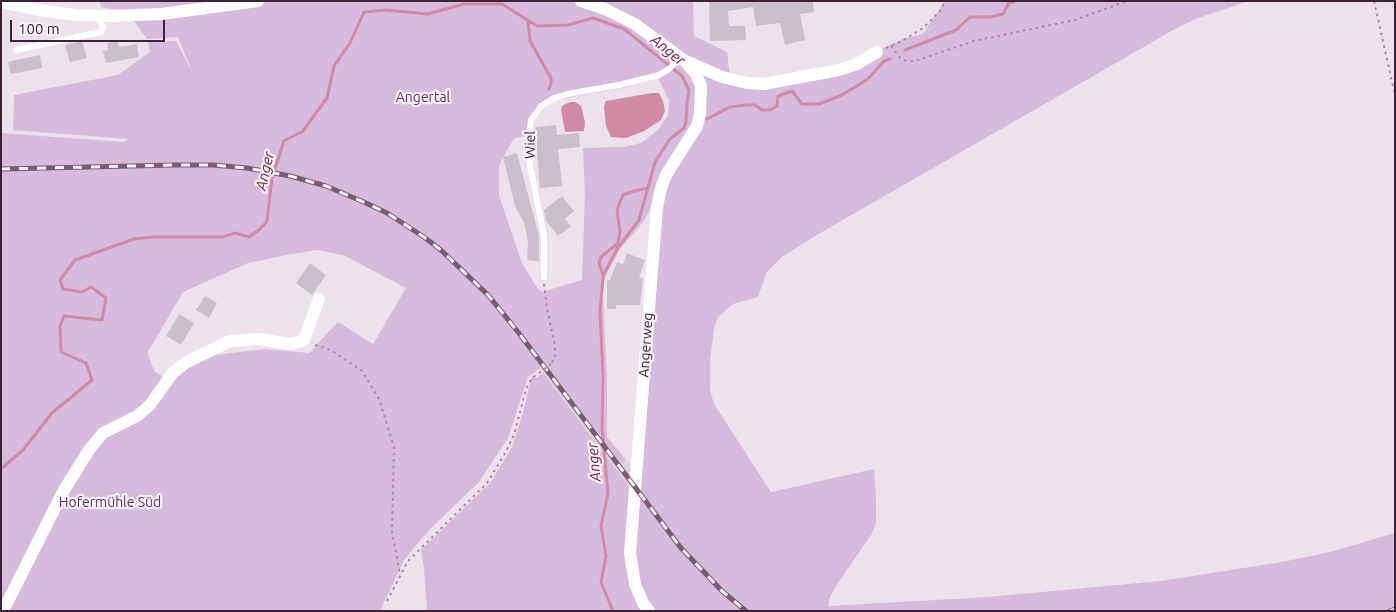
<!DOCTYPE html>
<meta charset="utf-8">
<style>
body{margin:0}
#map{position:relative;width:1396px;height:612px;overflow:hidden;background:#ece2ec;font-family:Ubuntu,sans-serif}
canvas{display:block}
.frame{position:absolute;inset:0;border:2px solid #3d2237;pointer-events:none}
.scale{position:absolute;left:10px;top:20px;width:155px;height:22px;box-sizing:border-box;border:2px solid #3d2237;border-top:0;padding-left:6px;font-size:15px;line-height:18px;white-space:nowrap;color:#3d2237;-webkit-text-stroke:4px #f9f3f9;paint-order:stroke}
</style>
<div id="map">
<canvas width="1396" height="612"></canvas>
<div class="frame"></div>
<div class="scale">100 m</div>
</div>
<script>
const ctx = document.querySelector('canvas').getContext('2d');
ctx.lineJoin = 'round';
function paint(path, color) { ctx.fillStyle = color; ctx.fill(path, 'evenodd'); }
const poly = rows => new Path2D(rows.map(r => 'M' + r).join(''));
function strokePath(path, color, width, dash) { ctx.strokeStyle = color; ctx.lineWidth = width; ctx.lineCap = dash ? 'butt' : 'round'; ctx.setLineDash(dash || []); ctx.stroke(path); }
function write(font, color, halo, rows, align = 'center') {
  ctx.font = font + ' Ubuntu,sans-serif'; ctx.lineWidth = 4.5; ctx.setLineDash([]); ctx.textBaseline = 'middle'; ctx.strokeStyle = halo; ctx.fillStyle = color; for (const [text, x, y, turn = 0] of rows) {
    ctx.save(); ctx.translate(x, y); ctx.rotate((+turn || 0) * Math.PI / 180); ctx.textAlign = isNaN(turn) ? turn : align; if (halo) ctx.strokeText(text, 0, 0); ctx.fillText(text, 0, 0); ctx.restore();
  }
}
const built = poly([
 [516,324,621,464,626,460,631,465,683,544,678,551,598,448,510,328]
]);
const green = poly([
 [100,1,693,1,694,36,727,52,730,77,749,81,839,68,903,39,922,34,936,25,924,32,945,1,1248,1,1193,20,1175,29,815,236,782,257,767,272,758,297,733,304,718,317,714,328,710,360,710,390,714,404,771,492,874,469,876,498,876,524,871,535,836,586,829,599,829,606,988,597,1161,581,1282,562,1330,552,1395,533,1395,611,427,611,424,568,421,550,491,482,512,447,522,416,532,375,536,378,543,373,635,495,651,207,644,221,620,249,605,277,603,296,607,377,607,437,626,460,621,464,545,364,528,377,508,438,479,482,429,530,404,560,380,611,1,611,1,133,123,142,129,139,13,130,14,95,118,75,150,52,148,42,176,41,193,74,178,37,147,39,127,12,101,7],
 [658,78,669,100,668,115,658,130,641,143,623,147,583,148,585,194,582,280,542,292,535,285,522,263,499,195,499,166,512,141,515,138,530,135,537,114,553,100,622,88],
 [317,250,343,255,406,288,373,344,338,322,309,353,265,349,206,356,170,380,155,372,148,356,148,352,183,292,248,263,292,254]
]);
const water = poly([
 [652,93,659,93,663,101,665,111,661,120,644,131,626,138,611,137,606,126,604,106,606,101],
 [571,102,575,102,581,106,585,122,584,131,565,132,561,109,563,105]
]);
const stream = poly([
 [528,21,530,41,551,78,551,84,549,89],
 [905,50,956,30,970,17,991,17,1003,14,1009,3,1015,1],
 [703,119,707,119,730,107,746,105,755,105,762,110,770,110,777,106,778,96,792,91,802,104,819,104,842,95,868,79,884,61,890,59],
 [617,248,620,232,617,210,623,195,631,192,647,188],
 [603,275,599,263,601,257,618,243],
 [1,469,23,450,52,413,92,380,86,363,61,352,60,326,64,316,102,320,106,298,91,287,82,292,63,289,60,280,75,260,134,239,154,237,222,237,235,233,249,237,260,229,267,221,272,178,284,141,303,131,327,98,334,66,350,43,364,12,386,10,428,14,464,4,502,4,537,26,568,25,593,18,624,29,682,76,689,90,687,102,686,122,684,128,670,139,655,162,639,220,617,249,603,276,600,311,603,376,602,428,608,494,601,526,606,556,601,582,613,611]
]);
const building = poly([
 [709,1,813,1,814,12,800,14,805,40,785,45,780,23,756,26,753,7,728,11,729,26,745,26,746,40,710,41],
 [82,41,87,58,70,62,65,45],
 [118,41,119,47,137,44,139,57,106,63,103,51,108,50,107,43],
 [40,55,42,68,11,74,8,62],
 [556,125,557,135,579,133,580,147,558,149,562,186,540,188,535,127],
 [517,153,539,236,539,261,527,260,528,241,524,223,515,206,503,157],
 [562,196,574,211,565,219,571,226,558,236,546,221,544,210],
 [627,253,645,260,639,278,643,278,640,305,616,305,616,309,607,309,607,280,610,280,617,262,623,265],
 [310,263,326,275,312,295,296,283],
 [205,296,217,303,209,318,196,310],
 [179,314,194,323,181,345,166,336]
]);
const path = poly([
 [1374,1,1395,95],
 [891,46,899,57,906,61,915,61,974,41,1075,20,1127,1],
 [886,48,902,41,923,28,940,11,945,1],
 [544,284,547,309,555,345,555,357,551,364],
 [315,345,331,350,362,371,379,399,394,447,392,532,400,574],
 [387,601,408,561,487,483,504,455,514,435,526,389,532,378,539,373]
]);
const service = poly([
 [16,50,101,32,103,27,98,16],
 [544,277,544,235,530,166,529,134,531,120,541,106,554,98,567,94,619,85,659,75,669,69,681,57]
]);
const minor = poly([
 [581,1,605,9,635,24,685,61,696,74,701,86,700,114,697,126,666,175,661,188,657,207,630,553,635,584,643,603,649,611],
 [1,2,38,10,76,15,110,16,161,14,258,1],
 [688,62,722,77,747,83,764,84,839,70,857,64,877,52],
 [3,611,64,490,89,450,103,433,137,416,149,406,172,374,185,363,230,341,259,339,291,344,304,340,319,299]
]);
const rail = poly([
 [1,169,175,165,213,165,247,168,290,176,326,186,366,203,387,213,424,237,442,251,488,295,518,332,681,548,722,591,746,611],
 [1390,611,1395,609]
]);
const pathBridge = poly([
 [539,373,551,364]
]);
const parkNames = [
 ["Angertal",423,97],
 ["Hofermühle Süd",110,502]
];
const streetNames = [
 ["Wiel",530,145,-89],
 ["Angerweg",646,345,-86]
];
const waterNames = [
 ["Anger",668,50,39],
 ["Anger",265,171,-77],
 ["Anger",594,462,-95]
];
paint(built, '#e0d3e0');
paint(green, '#d6bbde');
paint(water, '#d18aa3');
strokePath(stream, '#d18aa3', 3);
paint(building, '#cdbecc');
strokePath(path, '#b082a7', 2, [2.5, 4]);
strokePath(service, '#fff', 6);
strokePath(minor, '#fff', 12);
strokePath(rail, '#795c72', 5);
strokePath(rail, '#f9f3f9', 3, [9]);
strokePath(pathBridge, '#b082a7', 2, [2.5, 4]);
write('14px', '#6c2c74', '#f9f3f9', parkNames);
write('14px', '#3d2237', '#f9f3f9', streetNames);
write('italic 15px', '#7a1c3b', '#f9f3f9', waterNames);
</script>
